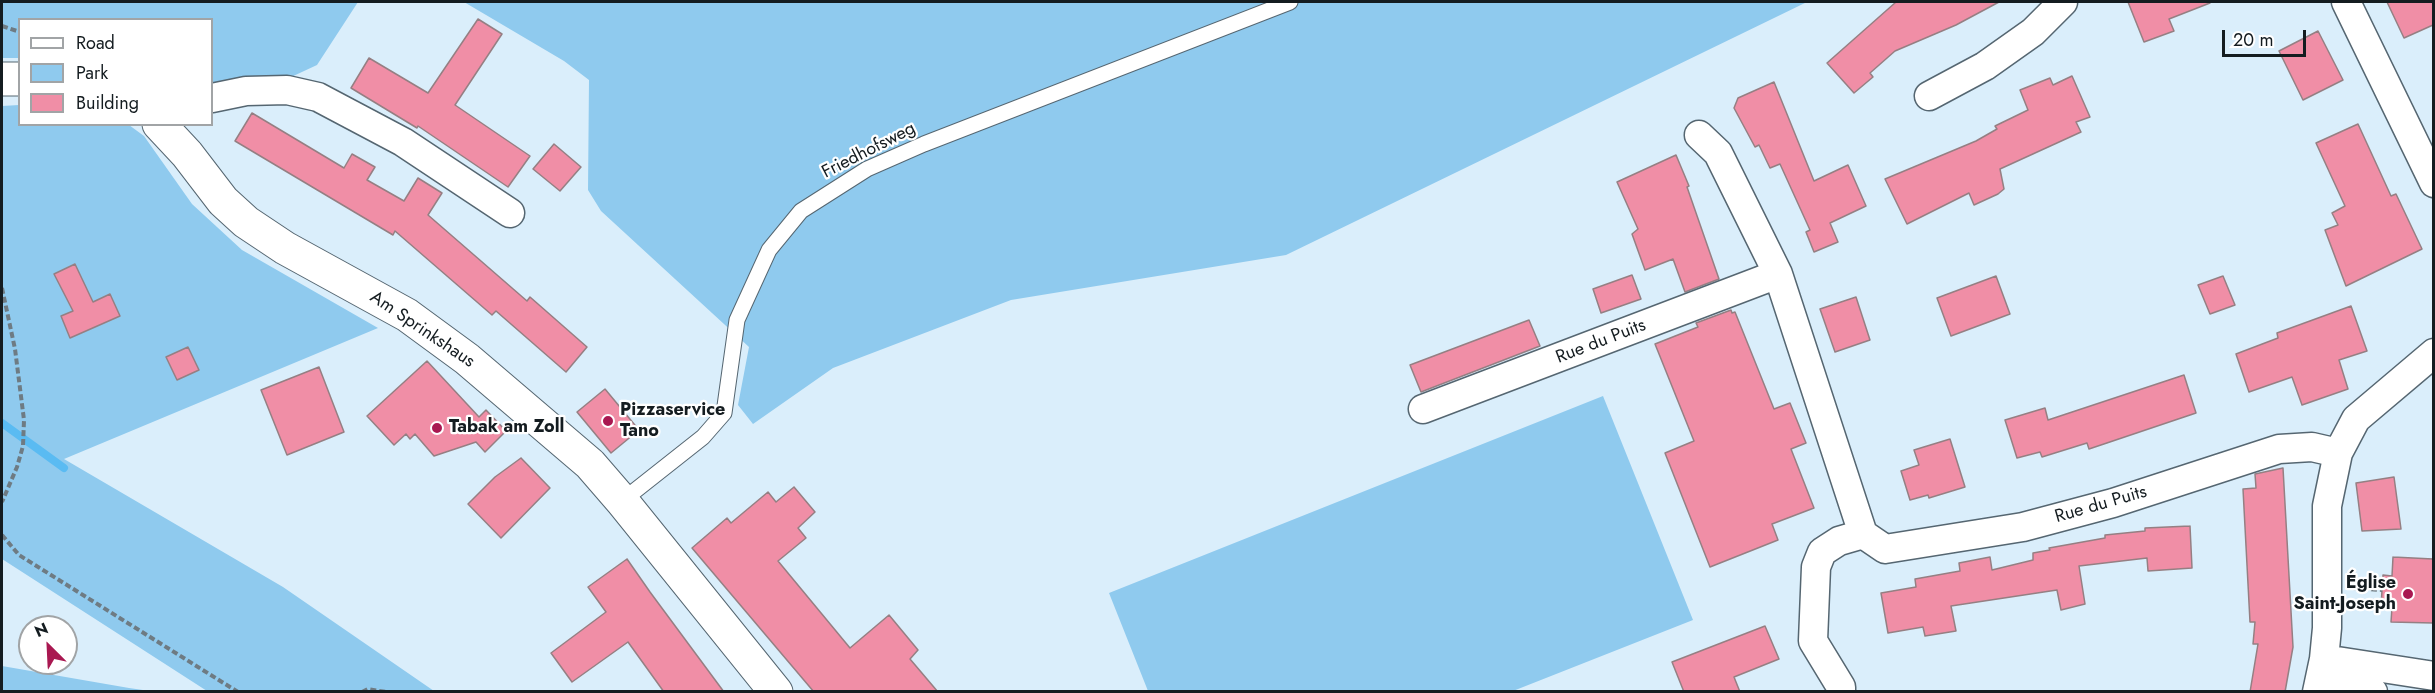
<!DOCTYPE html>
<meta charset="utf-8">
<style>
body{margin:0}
#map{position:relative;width:2435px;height:693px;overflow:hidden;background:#daeefb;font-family:Jost,sans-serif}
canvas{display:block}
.frame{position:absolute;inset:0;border:3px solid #141c20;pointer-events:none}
.legend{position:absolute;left:18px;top:18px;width:195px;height:108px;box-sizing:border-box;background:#fff;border:2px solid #a1a4a6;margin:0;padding:8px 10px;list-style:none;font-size:18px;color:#141c20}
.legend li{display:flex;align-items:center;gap:12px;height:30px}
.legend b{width:30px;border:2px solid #a1a4a6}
.north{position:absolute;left:18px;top:615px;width:60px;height:60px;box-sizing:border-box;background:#fff;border:2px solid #a1a4a6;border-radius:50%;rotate:336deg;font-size:16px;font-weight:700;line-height:24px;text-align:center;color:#141c20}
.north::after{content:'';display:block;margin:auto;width:21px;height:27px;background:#a91851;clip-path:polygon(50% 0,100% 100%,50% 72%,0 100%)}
.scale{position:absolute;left:2222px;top:30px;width:84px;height:27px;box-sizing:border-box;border:3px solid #141c20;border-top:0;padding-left:8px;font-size:18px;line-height:21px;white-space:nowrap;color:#141c20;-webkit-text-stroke:4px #fff;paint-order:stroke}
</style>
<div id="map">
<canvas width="2435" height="693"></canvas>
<div class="frame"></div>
<ul class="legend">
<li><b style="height:8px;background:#fff"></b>Road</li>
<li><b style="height:16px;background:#8fcaee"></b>Park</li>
<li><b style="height:16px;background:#f08ea6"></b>Building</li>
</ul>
<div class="north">N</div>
<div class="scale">20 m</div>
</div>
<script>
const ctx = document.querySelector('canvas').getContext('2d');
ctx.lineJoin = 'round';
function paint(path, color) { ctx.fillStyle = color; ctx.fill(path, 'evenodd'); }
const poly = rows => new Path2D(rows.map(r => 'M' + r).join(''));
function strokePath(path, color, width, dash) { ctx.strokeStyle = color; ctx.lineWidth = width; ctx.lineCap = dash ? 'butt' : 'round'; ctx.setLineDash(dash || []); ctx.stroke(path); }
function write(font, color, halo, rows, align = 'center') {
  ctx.font = font + ' Jost,sans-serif'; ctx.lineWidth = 4.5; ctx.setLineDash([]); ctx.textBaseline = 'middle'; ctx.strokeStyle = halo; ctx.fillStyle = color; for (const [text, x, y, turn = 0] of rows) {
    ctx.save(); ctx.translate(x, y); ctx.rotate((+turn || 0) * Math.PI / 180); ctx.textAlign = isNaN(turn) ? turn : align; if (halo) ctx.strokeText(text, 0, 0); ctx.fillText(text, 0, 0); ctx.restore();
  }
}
const green = poly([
 [2,2,358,2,317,65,289,78,212,86,212,20,20,20,19,58,2,58],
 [464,2,1807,2,1286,255,1011,300,833,368,753,424,738,405,749,347,601,211,588,190,589,80,564,61],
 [19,105,20,124,129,125,144,136,192,204,242,250,378,328,64,459,283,587,434,691,207,691,2,559,2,106],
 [1603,396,1693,620,1513,691,1148,691,1109,593],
 [2,666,129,688,150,691,2,691]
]);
const stream = poly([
 [2,423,64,468]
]);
const building = poly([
 [1896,2,1999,2,1956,25,1895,51,1870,73,1873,77,1854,93,1827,63,1896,2],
 [2128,2,2209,2,2210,3,2169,19,2174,31,2144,42,2128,2],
 [2387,2,2433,2,2433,25,2404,38,2387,2],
 [478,19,502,34,455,105,530,156,508,187,418,126,417,128,351,88,369,58,428,93,478,19],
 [2318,31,2343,80,2303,100,2279,51,2318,31],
 [2072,76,2090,117,2076,122,2081,132,2000,169,2004,189,1998,194,1974,205,1969,193,1907,224,1885,179,1976,141,1997,129,1995,126,2028,110,2020,90,2050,78,2053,85,2072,76],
 [1774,82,1814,181,1848,165,1866,206,1830,223,1838,242,1814,252,1806,232,1810,230,1780,164,1770,168,1759,145,1755,147,1734,108,1738,98,1774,82],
 [252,113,344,168,352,154,375,167,367,180,404,201,418,178,442,193,428,215,527,301,530,297,587,347,566,372,496,311,492,315,395,231,393,235,235,141,252,113],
 [2358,124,2391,196,2396,194,2422,249,2346,286,2325,230,2338,225,2332,213,2345,206,2316,143,2358,124],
 [554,144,581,167,560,191,533,169,554,144],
 [1676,155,1689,186,1687,187,1719,279,1685,292,1673,259,1645,270,1632,234,1638,229,1617,182,1676,155],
 [75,264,93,302,110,294,120,316,70,338,61,316,73,311,54,274,75,264],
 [1632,275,1641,299,1601,313,1593,289,1632,275],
 [1996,276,2010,314,1951,336,1937,298,1996,276],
 [2223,276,2235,305,2210,314,2198,285,2223,276],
 [1856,297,1870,340,1835,352,1820,309,1856,297],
 [2351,306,2367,351,2339,360,2348,389,2302,405,2292,377,2249,392,2236,354,2278,338,2277,333,2351,306],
 [1731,310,1732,313,1735,312,1774,409,1790,403,1806,443,1791,449,1814,508,1772,524,1778,540,1710,567,1665,453,1694,441,1655,344,1698,327,1696,323,1731,310],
 [1529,320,1540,346,1421,392,1410,365,1529,320],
 [188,347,199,370,177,380,166,357,188,347],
 [427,361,479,417,486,410,506,431,485,452,476,442,434,456,415,434,410,439,406,434,394,445,367,416,427,361],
 [319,367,344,432,287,455,261,390,319,367],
 [2184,375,2196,413,2089,449,2087,443,2042,457,2040,452,2017,458,2005,420,2045,408,2048,420,2184,375],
 [605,389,639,430,611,453,577,412,605,389],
 [1950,439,1965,487,1929,498,1928,495,1910,500,1901,471,1919,465,1914,450,1950,439],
 [521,458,550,488,501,538,468,504,495,477,521,458],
 [2283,468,2293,647,2285,692,2250,692,2258,644,2253,644,2255,622,2250,622,2243,489,2256,488,2255,474,2283,468],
 [2394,477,2401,529,2362,531,2356,483,2394,477],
 [794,487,815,512,798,528,806,538,778,561,850,648,889,615,918,650,910,659,938,692,814,692,692,548,727,518,731,523,768,492,776,502,794,487],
 [2190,526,2192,568,2148,571,2147,558,2079,566,2085,604,2061,610,2057,590,1951,606,1956,631,1925,636,1923,627,1888,633,1881,593,1916,587,1915,579,1960,571,1959,563,1990,557,1992,570,2033,560,2033,553,2050,550,2049,548,2105,538,2105,535,2145,531,2145,528,2190,526],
 [2393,557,2433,559,2433,623,2391,622,2392,607,2381,606,2383,575,2392,576,2393,557],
 [627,559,650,592,724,692,664,692,628,642,572,682,551,653,606,612,588,587,627,559],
 [1765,626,1779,659,1734,677,1740,692,1684,692,1672,662,1765,626]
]);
const path = poly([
 [2,26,20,32],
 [2,288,15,349,24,420,23,446,17,467,2,502],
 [2,535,19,555,238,692],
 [2353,588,2382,590],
 [362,692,368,689,386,692]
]);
const lane = poly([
 [622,501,703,437,724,413,737,320,769,250,801,211,867,169,924,144,1290,2]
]);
const street = poly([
 [2346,2,2434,183],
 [1929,96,1985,66,2033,32,2063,2],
 [212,98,246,91,287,90,318,97,403,142,510,213],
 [1699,135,1718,153,1778,274,1863,534],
 [1423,409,1778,274],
 [2324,659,2434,676],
 [2320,682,2373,692],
 [1841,692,1841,687,1813,641,1816,567,1822,552,1839,541,1863,534,1885,549,2023,527,2113,503,2279,449,2312,447,2338,453],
 [2317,692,2324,659,2327,628,2327,506,2338,453,2356,419,2434,353]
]);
const secondary = poly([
 [2,79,20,79],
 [159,124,187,154,223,201,246,222,285,248,407,315,467,359,590,464,622,501,776,692]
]);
const markers = [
 [608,421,6,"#a91851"],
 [437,428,6,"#a91851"],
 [2408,594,6,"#a91851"]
];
const streetNames = [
 ["Friedhofsweg",869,151,-27],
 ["Am Sprinkshaus",422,330,34],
 ["Rue du Puits",1601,342,-21],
 ["Rue du Puits",2101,505,-16]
];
const poiNames = [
 ["Pizzaservice",620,411],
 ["Tano",620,432],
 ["Tabak am Zoll",449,428],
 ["Église",2396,584,"right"],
 ["Saint-Joseph",2396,605,"right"]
];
paint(green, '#8fcaee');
strokePath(stream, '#5abbf2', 8);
paint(building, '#f08ea6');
strokePath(building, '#957f83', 1.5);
strokePath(lane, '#556671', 17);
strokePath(street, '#556671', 31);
strokePath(secondary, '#556671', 35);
strokePath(path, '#6e7b83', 4, [6, 3]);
strokePath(lane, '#fff', 15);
strokePath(street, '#fff', 28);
strokePath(secondary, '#fff', 33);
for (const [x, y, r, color] of markers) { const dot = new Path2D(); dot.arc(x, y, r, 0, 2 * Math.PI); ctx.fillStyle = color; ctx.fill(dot); strokePath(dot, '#fff', 2); }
write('18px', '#141c20', '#fff', streetNames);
write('bold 18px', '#141c20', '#fff', poiNames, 'left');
</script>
